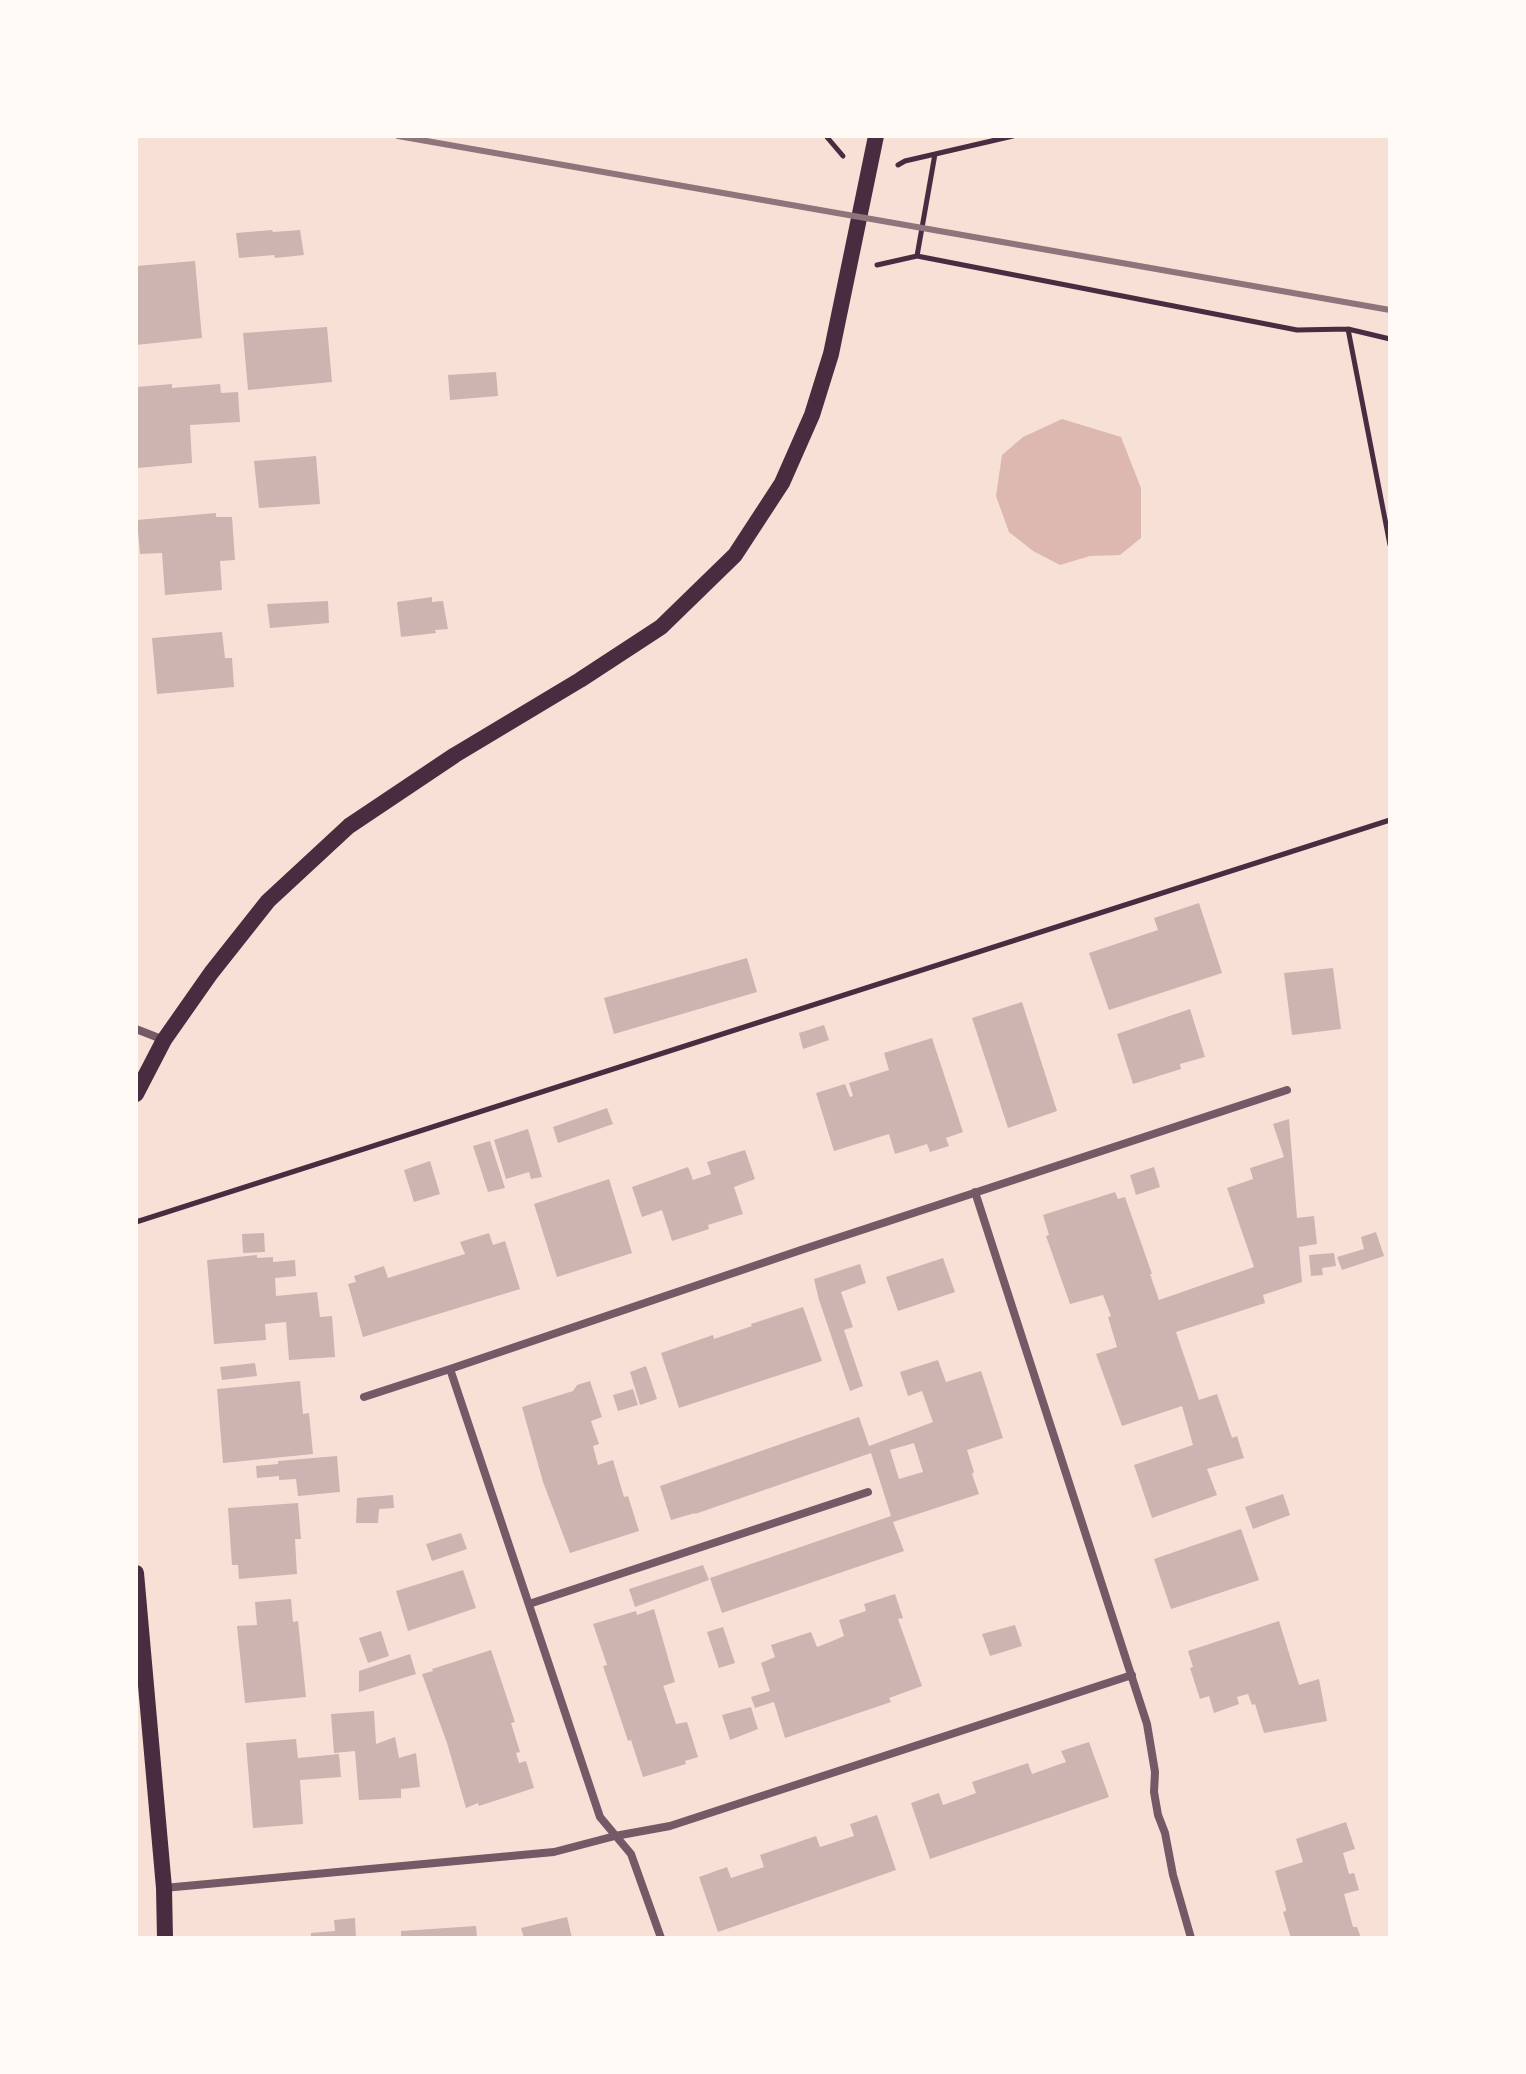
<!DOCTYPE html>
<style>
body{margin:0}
#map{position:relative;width:1526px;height:2074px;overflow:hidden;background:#f7e1d7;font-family:"IBM Plex Sans",sans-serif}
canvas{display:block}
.frame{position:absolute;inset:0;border:138px solid #fffaf5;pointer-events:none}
</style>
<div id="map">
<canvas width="1526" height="2074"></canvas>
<div class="frame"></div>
</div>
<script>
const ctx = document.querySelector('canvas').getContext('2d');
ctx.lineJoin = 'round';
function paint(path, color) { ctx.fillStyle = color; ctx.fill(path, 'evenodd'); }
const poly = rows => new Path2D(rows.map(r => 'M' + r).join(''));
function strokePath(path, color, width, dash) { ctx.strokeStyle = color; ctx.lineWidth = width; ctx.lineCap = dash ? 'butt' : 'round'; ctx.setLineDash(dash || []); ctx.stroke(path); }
const water = poly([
 [1062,419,1121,437,1141,488,1141,538,1120,555,1090,556,1060,565,1033,551,1009,532,996,496,1002,455,1023,437]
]);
const building = poly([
 [272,230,273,232,300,230,304,255,275,258,274,255,239,258,236,233],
 [195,261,202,338,136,345,136,266],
 [327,327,332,382,248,390,243,333],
 [496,372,498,396,450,400,448,375],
 [172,384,172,388,220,384,221,393,238,392,240,422,190,425,192,463,138,468,136,387],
 [316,456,320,504,259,508,254,461],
 [216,513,216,517,232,517,235,560,220,561,222,590,165,595,162,553,140,554,137,520],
 [432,597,432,602,443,601,448,629,435,630,436,633,401,637,397,602],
 [328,601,329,623,270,628,267,604],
 [222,632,225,658,232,658,234,687,157,694,152,638],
 [1199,903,1222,973,1109,1010,1089,953,1158,930,1154,918],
 [747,958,757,992,614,1034,604,998],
 [1333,968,1341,1029,1292,1035,1284,973],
 [1022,1002,1057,1111,1008,1128,972,1018],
 [1190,1009,1205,1057,1180,1064,1181,1069,1133,1084,1117,1034],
 [824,1025,829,1040,803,1049,799,1033],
 [932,1038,963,1132,946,1138,949,1146,930,1152,927,1144,895,1154,889,1134,834,1151,816,1093,845,1084,850,1097,853,1096,849,1083,889,1070,884,1053],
 [607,1108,613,1124,558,1143,553,1127],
 [1289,1119,1297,1218,1314,1216,1317,1244,1299,1247,1302,1282,1263,1295,1265,1303,1176,1332,1199,1400,1217,1394,1232,1438,1237,1436,1244,1458,1207,1469,1217,1495,1152,1518,1134,1465,1193,1445,1182,1406,1122,1426,1096,1354,1117,1347,1108,1317,1111,1316,1103,1295,1070,1304,1046,1236,1049,1235,1043,1215,1115,1192,1118,1199,1125,1197,1152,1274,1150,1274,1159,1300,1254,1267,1227,1188,1253,1179,1250,1168,1284,1157,1273,1124],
 [528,1129,542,1177,531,1179,529,1172,506,1179,494,1140],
 [490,1141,505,1188,488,1192,473,1146],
 [745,1150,755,1179,734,1187,743,1214,708,1225,709,1229,672,1241,662,1210,642,1217,632,1187,688,1167,693,1180,711,1174,707,1162],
 [430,1161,440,1194,414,1202,404,1170],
 [1154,1167,1160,1187,1136,1195,1130,1175],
 [609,1179,632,1253,557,1277,534,1204],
 [1376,1232,1384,1256,1342,1270,1337,1257,1364,1249,1361,1237],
 [264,1233,265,1252,243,1253,242,1234],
 [489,1233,493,1245,505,1241,520,1289,363,1337,348,1284,356,1282,354,1276,384,1266,388,1278,465,1254,460,1242],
 [1334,1253,1336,1266,1322,1268,1323,1275,1311,1276,1309,1255],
 [257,1255,257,1258,273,1257,273,1262,295,1260,296,1276,275,1278,276,1296,317,1292,320,1317,332,1316,335,1357,289,1360,286,1322,265,1324,266,1340,214,1344,207,1260],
 [943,1258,955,1292,898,1311,886,1277],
 [860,1264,866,1283,841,1292,853,1327,844,1330,863,1386,850,1391,819,1300,814,1279],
 [803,1307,822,1361,679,1408,661,1353,713,1335,714,1339,752,1326,751,1324],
 [938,1360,946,1382,981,1371,1003,1438,967,1450,974,1472,972,1474,979,1494,893,1522,904,1551,722,1613,710,1578,891,1516,871,1453,695,1514,695,1513,671,1520,660,1486,859,1417,869,1446,933,1422,922,1391,908,1396,900,1372],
 [914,1443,923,1472,899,1479,890,1450],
 [255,1363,257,1376,222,1380,220,1367],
 [646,1366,657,1399,640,1405,630,1372],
 [300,1381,303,1414,309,1413,313,1454,223,1463,217,1389],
 [590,1381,602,1417,591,1421,599,1444,593,1446,598,1465,613,1460,624,1497,628,1496,639,1531,570,1553,543,1482,522,1407,573,1391,577,1385],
 [633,1389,638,1405,618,1411,613,1395],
 [337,1456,340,1492,298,1496,296,1479,279,1480,279,1476,257,1478,256,1466,278,1464,278,1461],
 [1283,1494,1290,1515,1253,1529,1245,1507],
 [393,1495,394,1508,379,1509,378,1523,356,1523,357,1498],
 [298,1503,301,1539,295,1539,297,1574,239,1579,238,1565,232,1565,228,1508],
 [1241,1529,1259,1580,1171,1609,1154,1559],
 [461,1533,467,1549,432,1561,426,1544],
 [703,1565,709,1580,635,1607,629,1589],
 [463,1570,476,1608,408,1631,396,1591],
 [895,1594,903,1618,898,1619,922,1686,889,1698,891,1702,785,1738,774,1702,755,1708,751,1697,770,1691,761,1663,775,1657,771,1645,811,1632,817,1647,830,1642,844,1636,839,1620,866,1611,864,1604],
 [291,1599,293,1622,298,1621,306,1697,245,1703,237,1626,257,1625,255,1602],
 [654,1609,675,1682,663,1686,664,1688,676,1724,687,1722,698,1757,685,1761,686,1764,643,1777,631,1740,628,1741,603,1666,607,1665,593,1624,636,1611,637,1615],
 [1279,1621,1299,1685,1319,1679,1327,1721,1264,1733,1255,1704,1252,1705,1248,1694,1237,1697,1239,1704,1214,1713,1209,1696,1200,1699,1190,1668,1193,1667,1188,1651],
 [1015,1625,1022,1646,990,1656,982,1634],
 [723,1627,735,1663,719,1668,707,1632],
 [381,1631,389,1656,368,1663,359,1638],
 [491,1650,515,1722,511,1723,520,1752,516,1753,519,1763,526,1761,534,1788,479,1806,478,1803,466,1808,447,1743,422,1674,433,1671,432,1669],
 [410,1654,416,1674,359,1692,359,1671],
 [751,1707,758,1729,730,1740,722,1715],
 [374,1711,376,1744,395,1737,399,1758,416,1753,420,1787,401,1789,401,1798,359,1800,355,1751,334,1753,331,1714],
 [296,1739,298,1758,339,1754,341,1777,300,1780,303,1824,253,1828,246,1743],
 [1089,1742,1109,1797,930,1859,911,1803,939,1793,943,1805,960,1799,976,1793,972,1782,1028,1763,1032,1774,1066,1762,1061,1751],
 [877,1815,896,1870,718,1932,699,1877,727,1867,731,1878,764,1867,760,1855,816,1836,820,1847,854,1836,850,1824],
 [1346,1822,1355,1849,1343,1853,1349,1874,1354,1873,1359,1890,1344,1894,1353,1927,1357,1927,1361,1938,1291,1938,1283,1912,1286,1911,1286,1909,1275,1871,1303,1862,1296,1839],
 [567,1917,572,1938,524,1938,521,1928],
 [355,1918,356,1938,311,1938,311,1933,335,1931,334,1920],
 [476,1926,477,1938,401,1938,401,1931]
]);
const path = poly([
 [826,136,843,156],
 [898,165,905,161,1013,136],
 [917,256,1297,330,1348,329],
 [877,265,917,256,935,154],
 [1390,339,1348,329,1390,545],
 [136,1222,1390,820]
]);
const minor = poly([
 [136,1029,164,1040],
 [975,1192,1147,1724,1155,1772,1154,1792,1158,1815,1165,1833,1173,1875,1191,1938],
 [450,1369,600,1817,631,1854,661,1938],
 [364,1397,450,1369,801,1250,1287,1090],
 [529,1604,868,1492],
 [164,1888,554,1852,615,1836,670,1826,1132,1675]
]);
const secondary = poly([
 [136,1094,164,1040,211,973,268,901,349,826,455,755,580,680,661,627,735,555,782,483,812,415,831,354,876,136],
 [136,1573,164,1888,165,1938]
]);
const rail = poly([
 [398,136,1390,310]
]);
paint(water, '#dcb8b0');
paint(building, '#ccb4b1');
strokePath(path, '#4a2c40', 5);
strokePath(minor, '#755966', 8);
strokePath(secondary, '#4a2c40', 16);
strokePath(rail, '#8f747c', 6);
</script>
